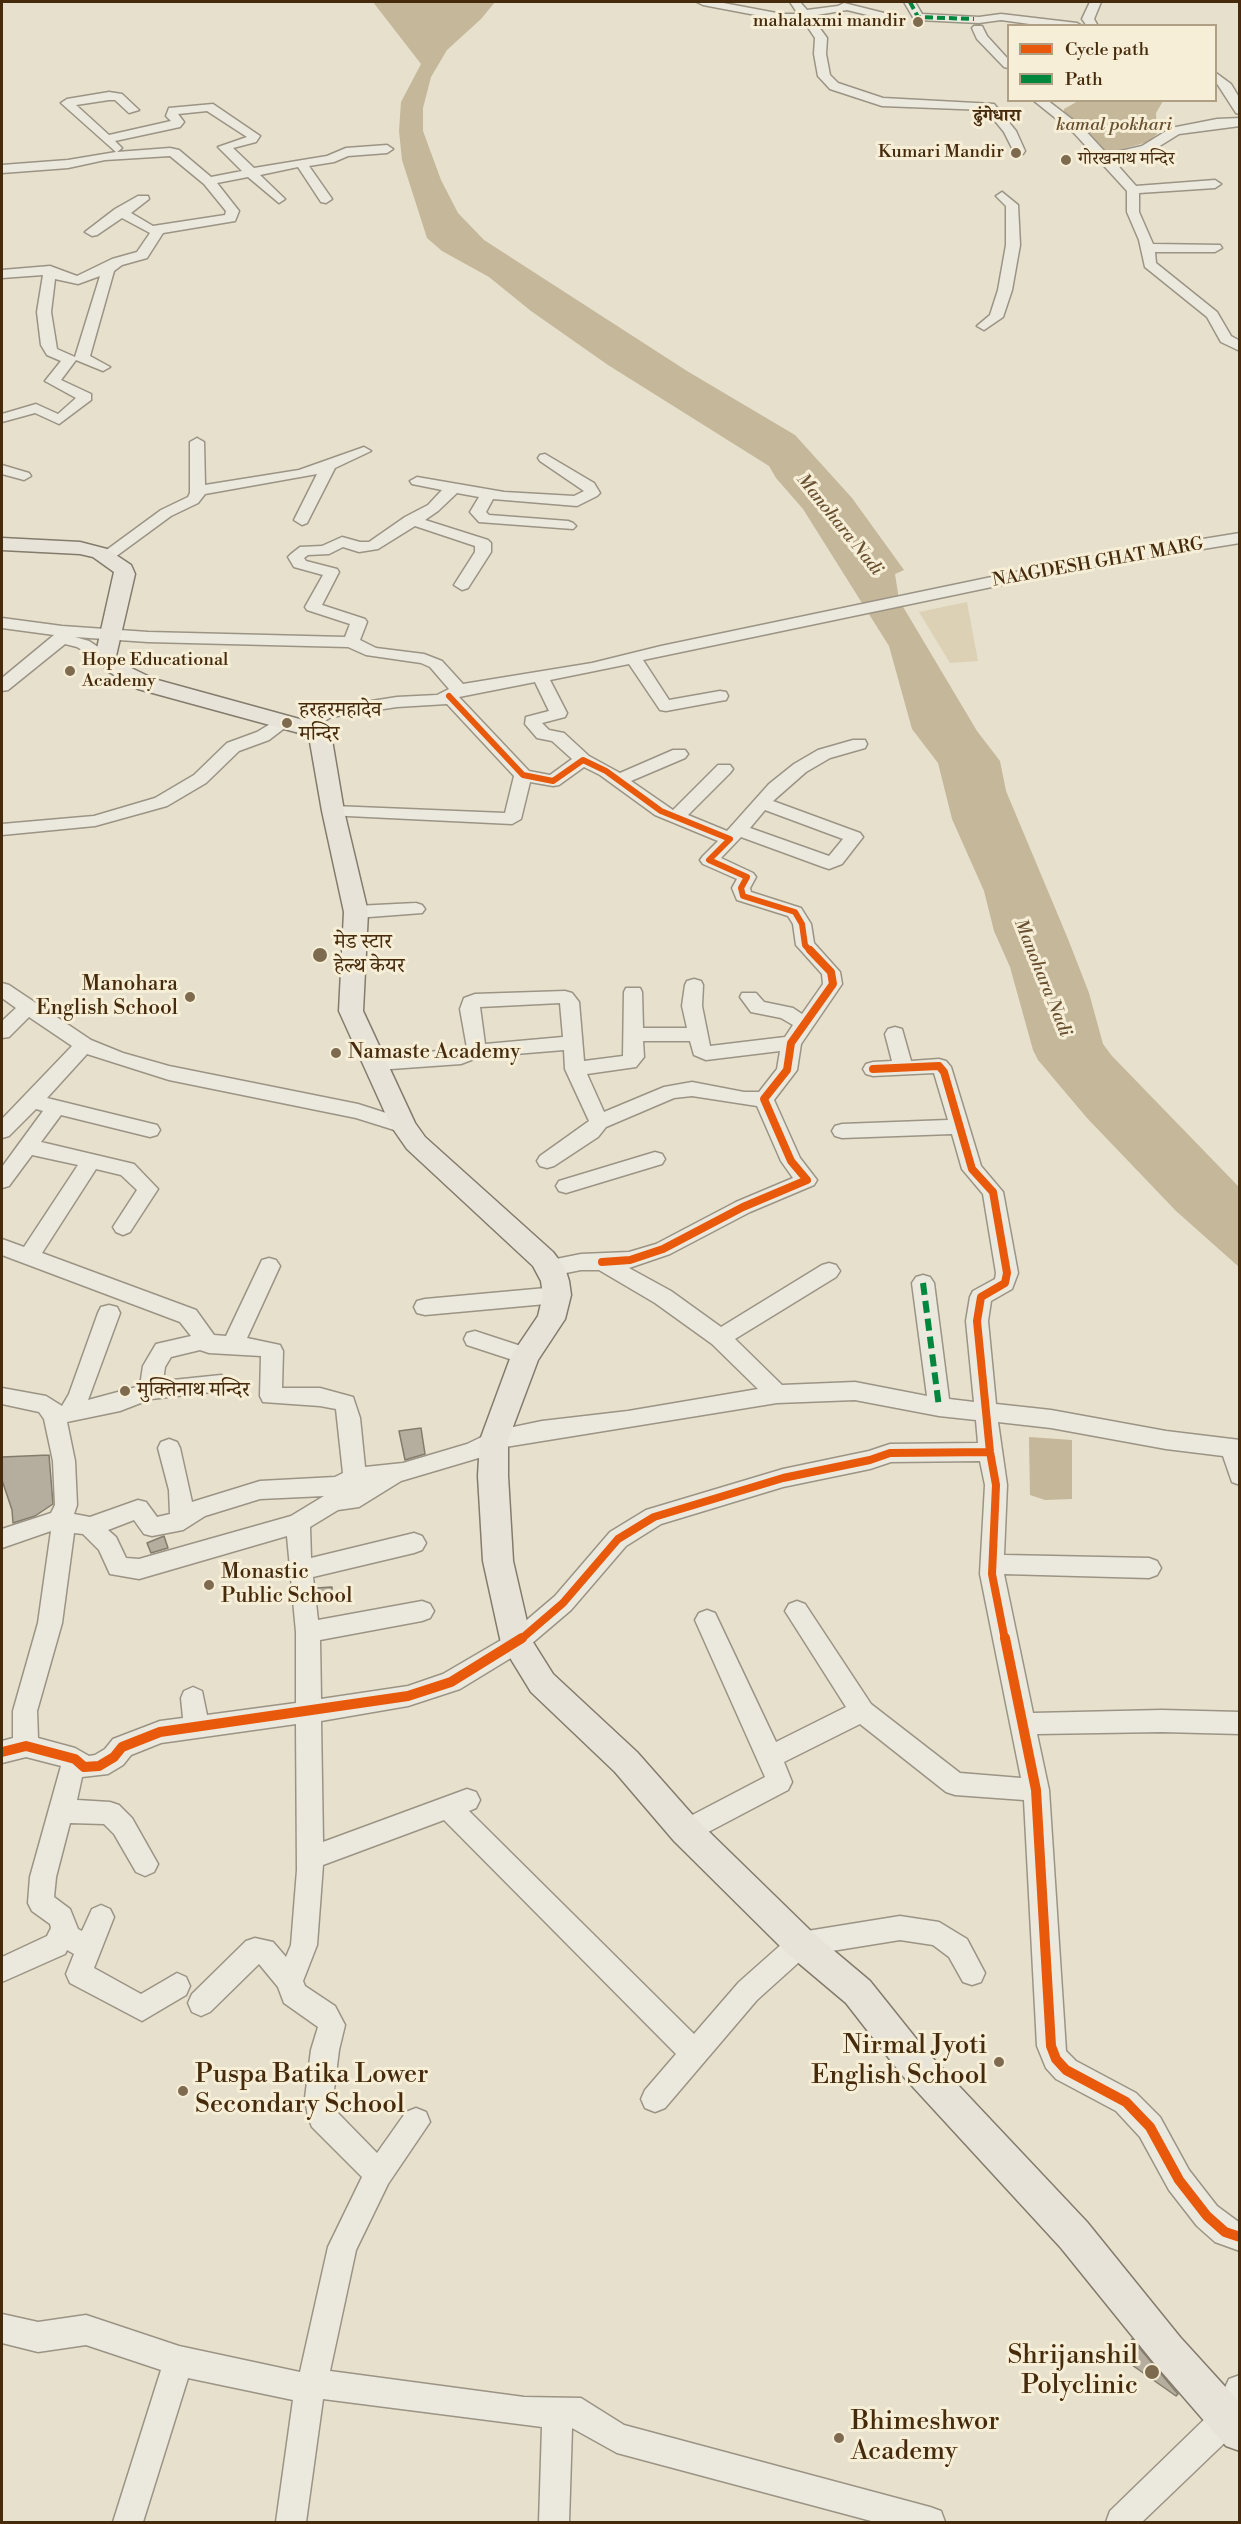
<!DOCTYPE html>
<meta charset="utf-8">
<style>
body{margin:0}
#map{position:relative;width:1241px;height:2524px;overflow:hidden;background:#e6e0cc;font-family:"Libre Bodoni",serif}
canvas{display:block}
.frame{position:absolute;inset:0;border:3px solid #452a0b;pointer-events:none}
.legend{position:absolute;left:1007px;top:24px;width:210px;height:78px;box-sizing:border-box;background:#f6eed7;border:2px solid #afa085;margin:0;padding:8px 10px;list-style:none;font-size:18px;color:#452a0b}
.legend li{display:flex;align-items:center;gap:12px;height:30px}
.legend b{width:30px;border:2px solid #afa085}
</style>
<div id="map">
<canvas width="1241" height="2524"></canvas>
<div class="frame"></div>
<ul class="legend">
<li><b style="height:8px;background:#e8590c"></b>Cycle path</li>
<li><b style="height:8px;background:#00873e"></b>Path</li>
</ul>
</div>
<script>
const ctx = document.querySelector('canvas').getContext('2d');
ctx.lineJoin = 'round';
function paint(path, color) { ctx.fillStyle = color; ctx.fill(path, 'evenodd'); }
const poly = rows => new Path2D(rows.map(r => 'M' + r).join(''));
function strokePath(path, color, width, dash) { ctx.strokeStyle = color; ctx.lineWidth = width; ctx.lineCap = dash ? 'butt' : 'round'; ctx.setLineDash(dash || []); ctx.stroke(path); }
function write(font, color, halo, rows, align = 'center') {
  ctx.font = font + ' "Libre Bodoni","Noto Serif Devanagari",serif'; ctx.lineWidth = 6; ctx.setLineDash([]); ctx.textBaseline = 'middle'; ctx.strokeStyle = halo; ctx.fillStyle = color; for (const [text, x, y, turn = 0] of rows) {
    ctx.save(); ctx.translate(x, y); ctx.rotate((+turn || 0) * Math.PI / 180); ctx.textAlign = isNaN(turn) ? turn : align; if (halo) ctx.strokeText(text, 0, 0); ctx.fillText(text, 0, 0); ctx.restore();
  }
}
const green = poly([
 [967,602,978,661,950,663,919,612]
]);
const water = poly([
 [373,2,495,2,481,19,447,50,431,77,423,108,423,131,441,180,458,213,484,240,687,371,795,435,852,498,904,570,895,574,899,600,977,731,1000,761,1006,791,1068,939,1089,993,1103,1044,1112,1056,1239,1187,1239,1267,1176,1211,1087,1118,1038,1060,1033,1050,1010,967,994,931,984,891,952,819,938,763,912,729,889,646,803,509,776,478,769,466,608,365,531,311,489,277,442,251,427,238,402,160,399,131,401,102,421,64],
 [1078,101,1163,101,1156,113,1157,134,1148,142,1107,153,1089,133,1064,115,1064,109],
 [1029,1437,1072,1440,1072,1499,1045,1500,1030,1495]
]);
const building = poly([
 [421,1428,425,1454,405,1460,399,1431,421,1428],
 [49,1455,53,1504,35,1516,13,1523,12,1510,2,1480,2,1457,49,1455],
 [164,1536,168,1548,151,1553,147,1543,164,1536],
 [332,1587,332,1601,318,1602,316,1588,332,1587],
 [1132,2339,1178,2394,1176,2396,1122,2358,1132,2339]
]);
const minor = poly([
 [697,2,718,2,782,14,798,14,790,2,800,2,807,10,838,6,844,3,896,16,898,18,892,21,847,10,811,16,827,38,826,54,830,75,838,83,883,98,994,104,1016,131,1025,151,1023,154,1015,154,1004,132,986,110,882,106,830,89,818,76,814,54,815,38,803,20,782,20,703,5,697,2],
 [904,2,915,2,922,14,979,17,1001,14,1077,23,1082,26,1044,26,1001,20,979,23,918,20,914,19,904,2],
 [1090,2,1101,2,1094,19,1098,26,1087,26,1082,19,1090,2],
 [974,26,982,26,987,36,1008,59,1008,68,1004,67,977,39,972,28,974,26],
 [1216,73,1231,84,1240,99,1240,114,1236,113,1216,82,1216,73],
 [109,92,122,94,139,110,129,113,115,100,109,100,76,105,109,135,171,121,166,116,169,108,213,104,260,136,256,142,233,148,254,168,327,156,346,148,387,145,393,149,387,153,348,156,334,162,309,166,332,199,326,203,321,202,298,167,260,175,285,199,279,203,248,177,217,183,239,211,235,221,163,233,147,258,122,265,114,271,90,356,110,367,103,371,76,360,61,380,91,394,91,400,59,424,35,413,2,422,2,414,36,404,58,414,76,398,45,381,61,361,47,355,41,345,37,312,43,275,2,278,2,270,50,266,77,276,112,259,137,252,150,233,122,218,97,235,92,236,85,232,115,209,138,196,148,196,149,199,131,213,153,226,225,215,226,211,204,184,170,156,105,160,68,168,2,173,2,165,68,160,116,152,61,103,67,99,109,92],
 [207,111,247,137,218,147,242,171,211,177,179,150,170,148,117,152,122,148,115,141,180,127,184,122,178,114,207,111],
 [100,276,75,357,57,349,51,312,55,279,78,284,100,276],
 [1033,100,1047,100,1082,127,1107,154,1142,146,1171,128,1217,119,1240,118,1240,126,1179,134,1150,152,1113,160,1136,186,1215,180,1221,184,1215,188,1139,193,1139,212,1153,244,1220,245,1222,248,1215,252,1155,252,1156,263,1217,312,1231,336,1240,341,1240,351,1221,342,1207,317,1145,267,1139,240,1127,212,1127,191,1074,133,1033,100],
 [1002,192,1018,205,1020,245,1012,290,1003,317,984,330,977,326,990,315,998,290,1006,245,1006,206,996,196,1002,192],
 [197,438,204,442,205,485,299,470,364,447,371,451,335,468,307,523,302,525,294,520,317,474,205,494,198,503,171,516,111,560,101,560,98,557,101,554,161,510,188,497,190,493,190,442,197,438],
 [545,454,594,483,600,493,597,496,577,506,493,499,486,512,489,515,568,521,573,523,576,526,573,529,479,522,470,512,479,497,457,493,438,511,425,520,488,540,491,543,491,552,468,588,462,590,454,585,475,552,475,546,415,526,378,549,359,552,343,547,329,554,308,555,304,558,306,561,337,569,339,572,322,605,365,619,367,622,360,640,376,648,424,654,442,661,463,684,592,663,661,646,1073,560,1240,533,1240,543,1073,570,643,660,669,700,720,691,726,692,728,696,726,700,720,701,666,711,660,710,629,664,550,680,567,713,565,717,542,723,549,730,564,733,589,756,620,773,673,750,685,750,688,754,685,758,631,781,673,810,718,765,730,765,733,769,730,773,688,815,727,831,769,784,794,764,818,750,853,740,865,740,867,744,865,748,830,758,806,772,773,801,860,833,863,837,842,864,829,869,823,867,741,837,721,858,753,873,756,877,750,888,751,892,801,908,811,924,814,943,840,972,842,984,801,1044,797,1070,774,1100,800,1158,817,1180,814,1185,750,1212,670,1254,629,1268,671,1291,721,1327,822,1265,829,1263,836,1265,840,1271,836,1277,735,1339,782,1385,855,1382,927,1396,912,1283,916,1277,923,1275,930,1277,934,1283,949,1399,974,1402,966,1321,970,1297,973,1291,995,1279,996,1273,983,1194,962,1169,952,1134,842,1138,835,1136,832,1131,835,1126,842,1124,948,1120,934,1073,873,1076,866,1074,863,1069,866,1064,873,1062,892,1061,885,1034,888,1029,895,1027,902,1029,911,1061,939,1059,946,1061,951,1067,981,1166,1003,1192,1018,1273,1012,1289,991,1301,988,1321,996,1404,1051,1410,1166,1431,1240,1440,1240,1485,1232,1482,1223,1456,1166,1449,1051,1428,998,1422,1007,1485,1004,1555,1149,1558,1157,1561,1161,1568,1157,1575,1149,1578,1004,1574,1033,1713,1162,1710,1240,1712,1240,1734,1162,1732,1037,1734,1049,1790,1066,2051,1076,2061,1136,2093,1160,2117,1189,2170,1217,2206,1240,2223,1240,2251,1215,2242,1197,2226,1169,2190,1140,2137,1116,2111,1056,2079,1046,2068,1037,2046,1024,1800,955,1795,946,1792,860,1724,784,1762,792,1782,788,1790,695,1839,686,1842,677,1839,673,1831,677,1823,765,1777,695,1620,699,1613,707,1610,715,1613,776,1742,846,1707,785,1611,789,1604,797,1601,805,1604,871,1704,960,1773,1021,1778,980,1574,985,1485,980,1461,891,1462,870,1469,783,1487,661,1524,626,1546,571,1610,524,1650,460,1689,408,1706,321,1721,323,1842,467,1789,476,1792,480,1800,476,1808,469,1811,694,2034,739,1982,792,1935,801,1932,900,1916,939,1922,967,1939,985,1973,981,1982,972,1985,963,1982,949,1957,933,1945,900,1940,807,1955,757,2000,665,2108,655,2112,645,2108,641,2099,645,2090,676,2054,444,1820,323,1865,317,1945,303,1981,305,1986,335,2006,345,2025,339,2050,333,2098,335,2110,377,2153,406,2112,416,2108,426,2112,430,2122,388,2184,356,2250,330,2371,524,2397,581,2398,624,2425,930,2507,941,2511,945,2522,875,2522,617,2453,572,2428,569,2522,539,2522,542,2427,323,2399,306,2522,276,2522,293,2400,188,2378,143,2522,113,2522,161,2370,86,2345,38,2352,2,2343,2,2314,38,2322,86,2315,179,2346,300,2372,328,2247,362,2177,312,2127,308,2117,305,2098,311,2050,318,2027,284,2003,278,1987,259,1964,210,2012,201,2016,192,2012,188,2003,192,1994,246,1941,255,1938,273,1942,286,1957,291,1945,297,1870,296,1724,161,1743,131,1755,123,1765,108,1774,82,1777,77,1800,110,1802,119,1805,132,1818,158,1864,154,1872,145,1876,136,1872,114,1834,104,1824,70,1823,56,1877,54,1897,70,1909,78,1929,82,1931,92,1909,101,1905,110,1909,114,1917,94,1968,141,1994,177,1973,186,1977,190,1986,186,1995,142,2021,70,1983,66,1974,74,1954,67,1950,65,1954,2,1982,2,1957,47,1936,51,1928,50,1924,32,1911,28,1903,30,1877,61,1766,26,1757,2,1763,2,1741,13,1738,13,1711,38,1623,51,1531,2,1548,2,1529,51,1513,55,1505,53,1461,44,1419,39,1412,2,1404,2,1388,46,1396,62,1406,69,1394,98,1313,101,1307,109,1305,117,1307,120,1313,88,1400,140,1386,143,1366,156,1344,191,1336,180,1322,2,1255,2,1239,24,1247,78,1165,32,1155,9,1186,2,1188,2,1167,43,1111,36,1109,9,1136,2,1138,2,1119,72,1046,29,1017,9,1037,2,1038,2,1021,16,1008,2,998,2,983,9,985,91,1040,123,1053,169,1066,358,1104,411,1121,414,1126,411,1131,404,1133,356,1118,169,1080,87,1054,47,1098,157,1125,160,1130,157,1135,150,1137,61,1115,41,1142,134,1164,158,1189,130,1232,123,1235,116,1232,113,1227,137,1190,121,1175,96,1169,42,1253,196,1310,214,1335,226,1336,262,1260,269,1258,276,1260,280,1266,247,1338,280,1345,283,1351,282,1388,320,1388,353,1397,360,1418,365,1467,403,1463,467,1444,494,1431,542,1421,628,1411,758,1389,712,1344,655,1303,599,1270,581,1270,551,1276,544,1274,540,1268,544,1262,551,1260,581,1254,629,1252,656,1244,736,1202,793,1178,781,1161,757,1106,692,1096,674,1098,606,1127,598,1137,554,1166,547,1168,540,1166,537,1161,540,1156,589,1121,565,1069,564,1050,479,1057,461,1064,377,1070,370,1068,367,1063,370,1058,467,1048,460,1009,464,998,475,994,565,991,572,993,579,1002,584,1061,623,1056,624,992,626,988,640,988,642,992,643,1028,687,1028,682,1006,685,985,687,981,694,979,701,981,703,985,702,1006,710,1046,785,1037,793,1025,781,1018,751,1012,740,997,742,993,756,993,764,1002,793,1008,802,1014,823,984,822,974,796,945,793,924,788,916,737,900,732,888,737,879,703,864,700,860,703,856,718,841,655,815,600,775,584,767,559,785,553,786,530,782,521,819,512,824,327,815,324,811,327,807,333,806,505,813,514,776,447,704,397,707,331,717,306,733,298,728,305,718,320,709,397,697,437,695,449,689,430,667,421,663,366,655,348,647,148,642,75,637,89,641,113,657,105,662,99,660,77,647,65,644,8,690,2,691,2,678,54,635,2,628,2,618,62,626,148,632,345,637,350,624,307,610,305,607,323,575,294,567,288,557,291,554,300,547,322,546,342,537,360,542,369,542,405,517,428,505,442,490,412,484,410,481,417,477,504,492,574,496,584,491,540,461,538,458,540,455,545,454],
 [535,682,549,711,526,717,525,724,537,738,552,741,572,759,550,775,529,771,459,697,535,682],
 [765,810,843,839,829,856,750,828,765,810],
 [560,1003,563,1037,485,1044,480,1007,560,1003],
 [643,1041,690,1041,694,1055,706,1060,780,1051,777,1069,759,1092,744,1092,692,1082,664,1087,604,1112,587,1074,636,1067,644,1057,643,1041],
 [200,1350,209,1353,261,1356,260,1396,263,1402,320,1406,336,1409,343,1473,335,1477,260,1481,192,1502,180,1448,177,1442,169,1439,161,1442,158,1448,169,1490,170,1514,157,1517,146,1502,138,1500,90,1517,74,1514,77,1505,75,1461,67,1422,120,1411,151,1399,229,1390,232,1384,229,1378,221,1375,163,1381,165,1367,171,1357,200,1350],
 [855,1400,939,1416,976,1420,978,1443,890,1444,869,1451,783,1469,646,1510,610,1532,555,1596,508,1636,443,1674,408,1686,321,1699,320,1640,422,1621,430,1618,434,1611,430,1604,422,1601,318,1620,313,1577,414,1553,422,1550,426,1543,422,1536,414,1533,311,1558,310,1527,338,1510,359,1507,401,1481,482,1457,499,1448,777,1403,855,1400],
 [324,1496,291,1516,139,1559,126,1558,116,1537,108,1530,134,1520,144,1534,152,1536,183,1530,205,1516,260,1499,324,1496],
 [74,1533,83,1534,99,1550,110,1574,139,1579,287,1536,296,1632,296,1703,207,1715,202,1691,193,1687,184,1691,181,1698,183,1718,160,1721,113,1739,105,1749,95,1755,89,1756,75,1748,38,1738,37,1711,62,1623,74,1533],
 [2,465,29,473,31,476,24,480,2,474,2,465],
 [280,718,288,723,286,727,269,740,239,751,206,783,167,806,95,826,2,835,2,824,94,816,155,798,194,775,227,743,257,732,280,718],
 [416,903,422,905,425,909,422,913,356,918,347,912,356,906,416,903],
 [655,1152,662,1154,665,1159,662,1164,566,1193,559,1191,556,1186,559,1181,655,1152],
 [557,1287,565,1289,568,1295,565,1301,557,1303,425,1315,417,1313,414,1307,417,1301,425,1299,557,1287],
 [475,1331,533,1350,536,1356,533,1362,525,1364,467,1345,464,1339,467,1333,475,1331],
 [1240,2375,1240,2424,1237,2431,1142,2522,1106,2522,1110,2511,1215,2409,1229,2379,1240,2375]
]);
const major = poly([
 [2,538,80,542,107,549,131,565,135,574,116,656,123,664,154,679,314,723,332,740,344,811,368,912,363,1011,415,1123,425,1137,553,1252,565,1268,569,1281,571,1295,565,1319,538,1360,508,1440,508,1476,513,1561,531,1639,553,1674,637,1752,698,1821,813,1933,870,1981,926,2051,1087,2222,1180,2337,1240,2403,1240,2451,1226,2446,1154,2363,1061,2248,902,2075,846,2003,789,1955,674,1841,615,1772,531,1692,501,1643,483,1561,478,1476,480,1440,511,1356,538,1316,543,1295,541,1281,533,1266,407,1149,391,1126,339,1011,344,912,322,811,310,742,299,733,138,689,109,672,95,657,114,572,93,557,80,554,2,550,2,538]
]);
const quietFar1 = poly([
 [910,2,918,17,974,19]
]);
const quiet = poly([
 [923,1283,939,1407]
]);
const cyclewayFar2 = poly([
 [449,696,523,775,553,781,583,760,606,771,661,811,730,839,709,860,747,877,741,888,743,896,795,912,802,924,805,945,811,952]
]);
const cyclewayFar1 = poly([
 [873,1069,939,1066,944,1072,972,1169,993,1192,1007,1273,1005,1283,981,1297,977,1321,990,1452,996,1485,992,1574,1005,1640],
 [602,1262,630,1260,663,1249,743,1207,807,1180,791,1161,764,1099,787,1070,791,1043,833,984,831,972,810,950],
 [520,1640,563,1603,618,1539,654,1517,783,1478,870,1460,890,1453,990,1452]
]);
const cycleway = poly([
 [1005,1638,1036,1790,1051,2046,1056,2059,1066,2070,1126,2102,1150,2127,1179,2180,1207,2216,1225,2232,1240,2237],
 [2,1752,26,1746,75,1759,84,1767,99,1766,114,1757,122,1747,160,1732,408,1696,451,1682,522,1638]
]);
const markers = [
 [918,22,6,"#7d6a4f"],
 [1016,153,6,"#7d6a4f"],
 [1066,160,6,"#7d6a4f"],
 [70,671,6,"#7d6a4f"],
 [287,723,6,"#7d6a4f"],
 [320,955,8,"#7d6a4f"],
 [190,997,6,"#7d6a4f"],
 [336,1053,6,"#7d6a4f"],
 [125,1391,6,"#7d6a4f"],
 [209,1585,6,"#7d6a4f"],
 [999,2062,6,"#7d6a4f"],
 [183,2091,6,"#7d6a4f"],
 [1152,2372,8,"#7d6a4f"],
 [839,2438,6,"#7d6a4f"]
];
const farPoinames = [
 ["mahalaxmi mandir",906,22],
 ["Kumari Mandir",1004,153],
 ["गोरखनाथ मन्दिर",1078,160,"left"],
 ["Hope Educational",82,661,"left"],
 ["Academy",82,682,"left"]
];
const farNeighbourhoodnames = [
 ["ढुंगेधारा",997,117]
];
const farWaternames = [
 ["kamal pokhari",1114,126],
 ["Manohara Nadi",839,525,51],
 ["Manohara Nadi",1042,978,68]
];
const farStreetnames = [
 ["NAAGDESH GHAT MARG",1098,563,-10]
];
const poiNames = [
 ["हरहरमहादेव",299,711],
 ["मन्दिर",299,735],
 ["मेड स्टार",334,943],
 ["हेल्थ केयर",334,967],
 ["Manohara",178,985,"right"],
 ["English School",178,1009,"right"],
 ["Namaste Academy",348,1053],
 ["मुक्तिनाथ मन्दिर",137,1391],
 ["Monastic",221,1573],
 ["Public School",221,1597]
];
const nearPoinames = [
 ["Nirmal Jyoti",987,2047],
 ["English School",987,2077],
 ["Puspa Batika Lower",195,2076,"left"],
 ["Secondary School",195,2106,"left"],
 ["Shrijanshil",1138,2357],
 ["Polyclinic",1138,2387],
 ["Bhimeshwor",851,2423,"left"],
 ["Academy",851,2453,"left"]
];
paint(green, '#dcd1b5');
paint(water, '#c5b79a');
paint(building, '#b5ae9f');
strokePath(building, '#837b6c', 1.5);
strokePath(minor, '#9b9485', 3);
strokePath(major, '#837b6c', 3);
paint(minor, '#ebe8de');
paint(major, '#e8e3d9');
strokePath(quietFar1, '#00873e', 4, [8, 4]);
strokePath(quiet, '#00873e', 6, [12, 6]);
strokePath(cyclewayFar2, '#e8590c', 6);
strokePath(cyclewayFar1, '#e8590c', 8);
strokePath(cycleway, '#e8590c', 10);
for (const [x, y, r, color] of markers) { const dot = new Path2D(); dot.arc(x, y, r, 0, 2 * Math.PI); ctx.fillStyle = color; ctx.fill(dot); strokePath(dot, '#f6eed7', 2); }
write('18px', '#452a0b', '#f6eed7', farPoinames, 'right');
write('bold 18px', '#452a0b', '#f6eed7', farNeighbourhoodnames);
write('italic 18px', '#674f2f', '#f6eed7', farWaternames);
write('18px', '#452a0b', '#f6eed7', farStreetnames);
write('21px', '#452a0b', '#f6eed7', poiNames, 'left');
write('26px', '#452a0b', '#f6eed7', nearPoinames, 'right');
</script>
